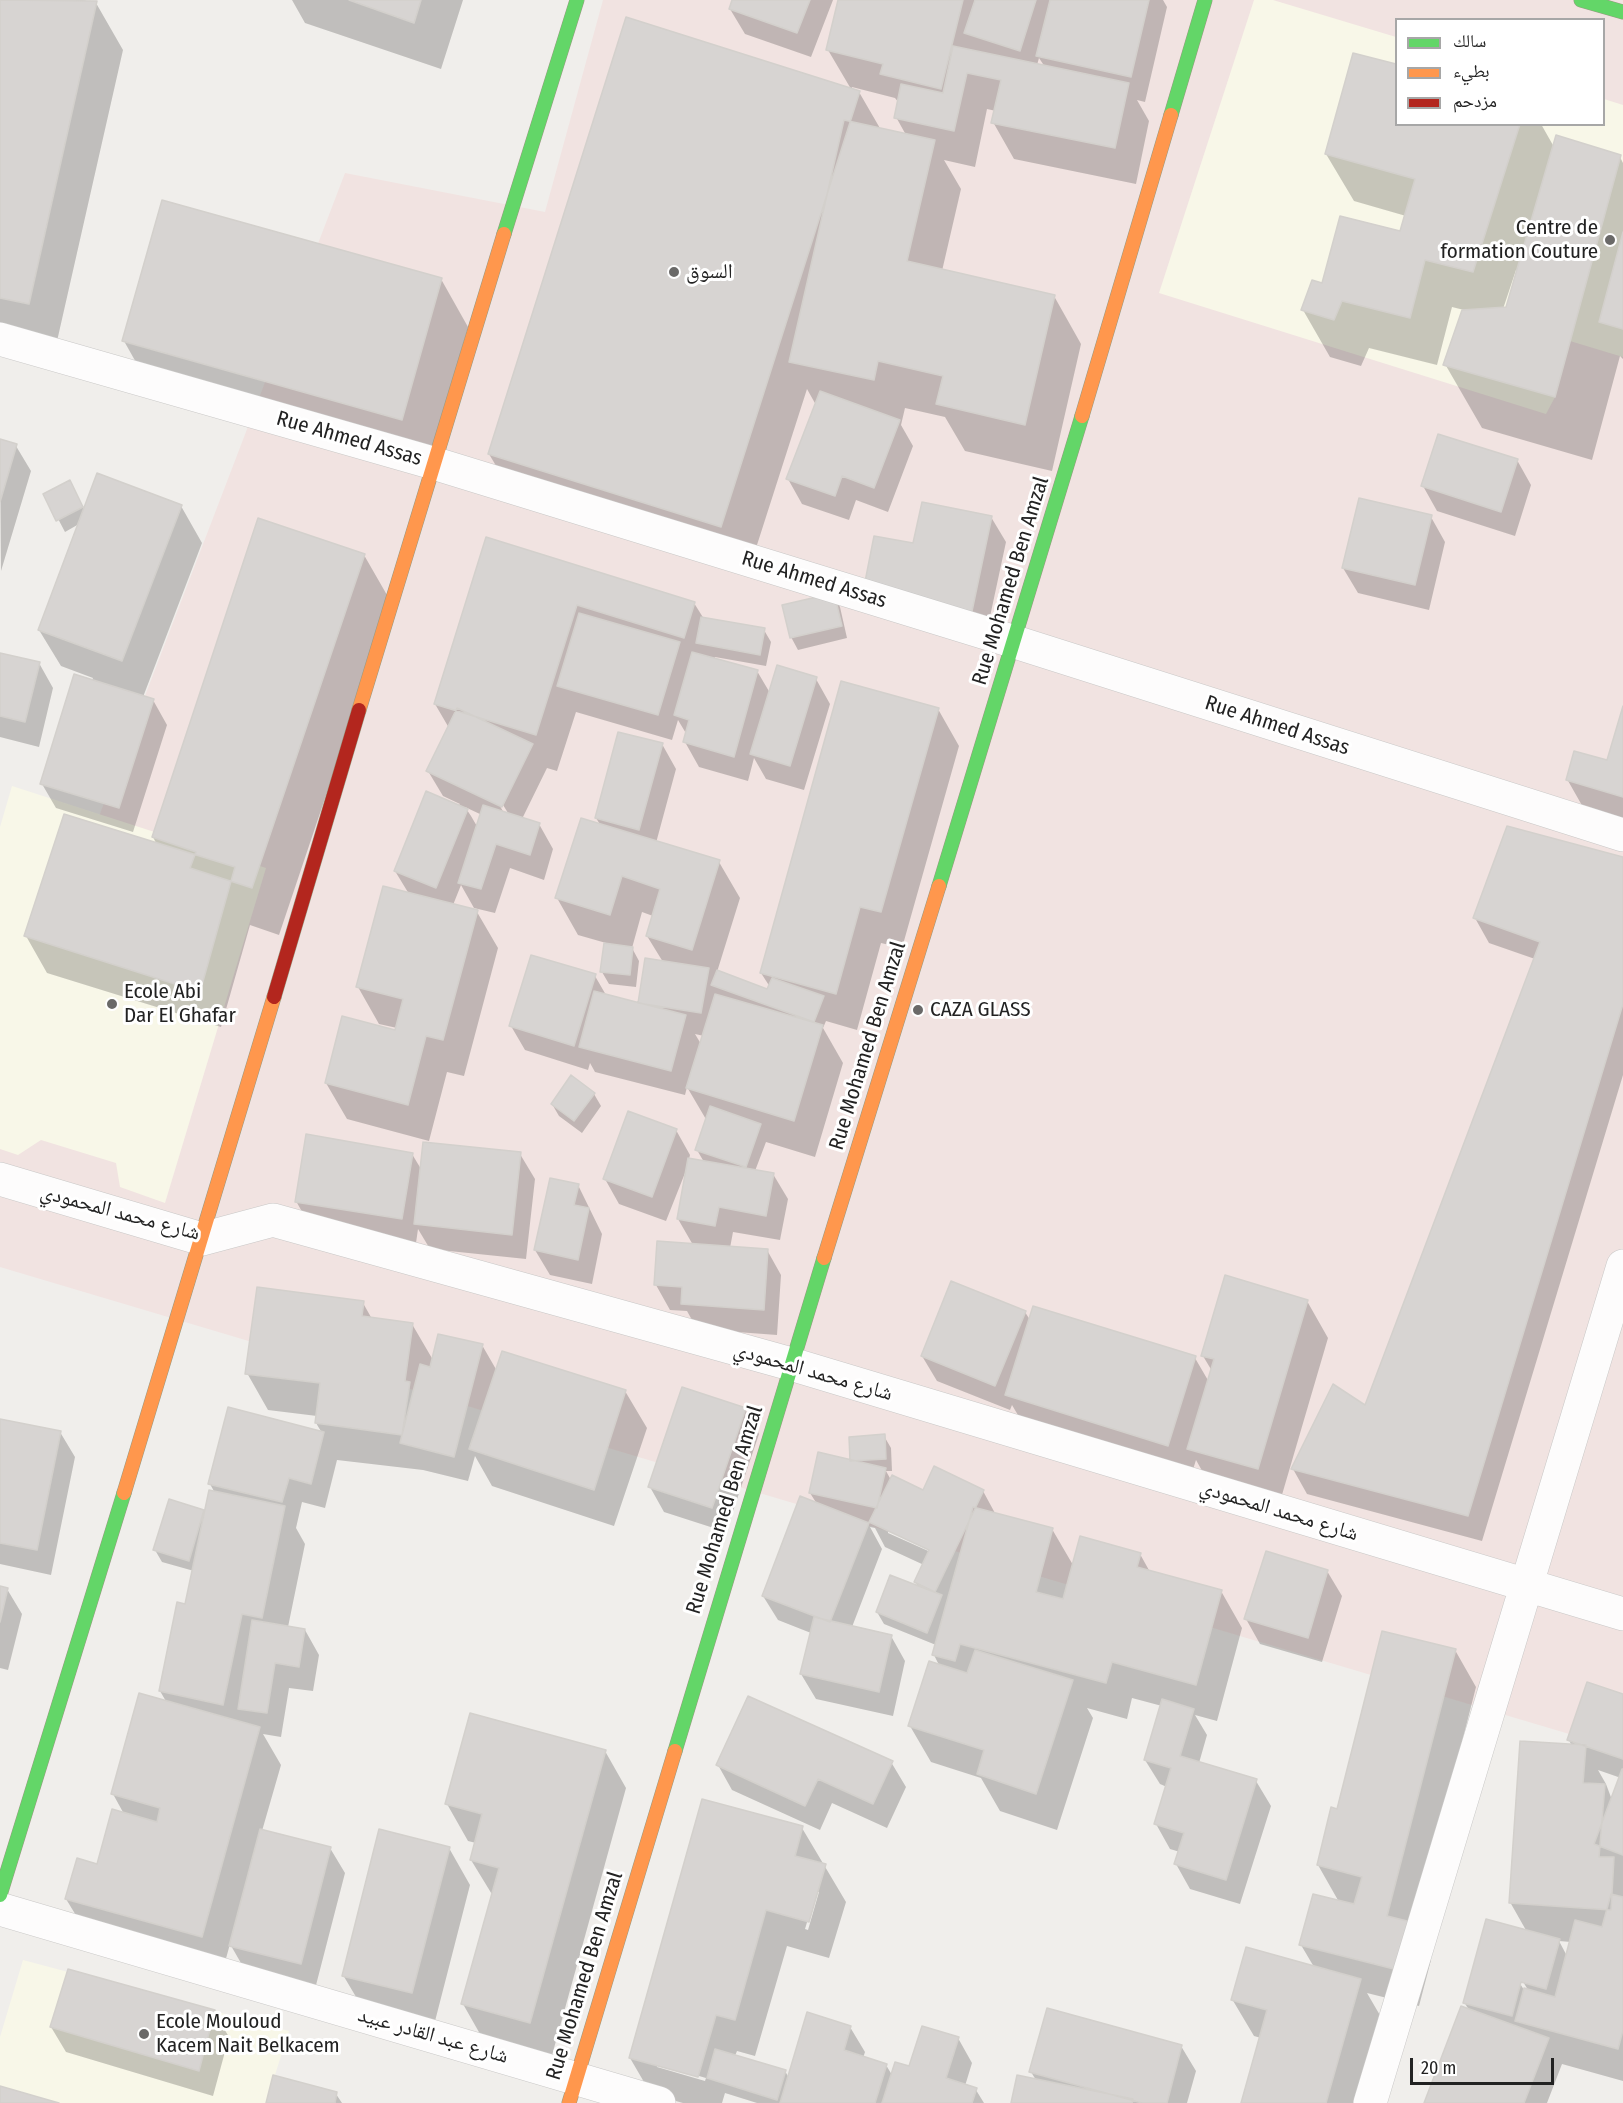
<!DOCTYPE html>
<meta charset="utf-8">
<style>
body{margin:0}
#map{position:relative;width:1623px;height:2103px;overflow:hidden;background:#f0eeeb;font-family:"Fira Sans Condensed","Noto Naskh Arabic",sans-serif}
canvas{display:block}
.legend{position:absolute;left:1395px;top:18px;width:210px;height:108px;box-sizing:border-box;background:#fff;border:2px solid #a7a7a7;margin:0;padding:8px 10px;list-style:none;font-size:18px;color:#222}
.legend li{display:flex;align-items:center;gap:12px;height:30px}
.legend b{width:30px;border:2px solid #a7a7a7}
.scale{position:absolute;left:1410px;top:2058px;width:144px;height:27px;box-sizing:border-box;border:3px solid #222;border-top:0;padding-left:8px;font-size:18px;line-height:21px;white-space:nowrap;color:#222;-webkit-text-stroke:4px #fff;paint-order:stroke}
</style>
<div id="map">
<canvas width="1623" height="2103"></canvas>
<ul class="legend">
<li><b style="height:8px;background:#63d668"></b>سالك</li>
<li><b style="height:8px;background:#ff974d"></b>بطيء</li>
<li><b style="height:8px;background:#b3261e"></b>مزدحم</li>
</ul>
<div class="scale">20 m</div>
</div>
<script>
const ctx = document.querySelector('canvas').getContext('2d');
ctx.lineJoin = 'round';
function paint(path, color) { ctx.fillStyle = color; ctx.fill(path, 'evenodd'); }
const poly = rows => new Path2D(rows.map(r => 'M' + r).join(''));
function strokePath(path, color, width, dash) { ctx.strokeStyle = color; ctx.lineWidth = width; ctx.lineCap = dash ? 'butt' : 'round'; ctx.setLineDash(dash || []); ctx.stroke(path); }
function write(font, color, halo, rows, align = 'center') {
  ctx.font = font + ' "Fira Sans Condensed","Noto Naskh Arabic",sans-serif'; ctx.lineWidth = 6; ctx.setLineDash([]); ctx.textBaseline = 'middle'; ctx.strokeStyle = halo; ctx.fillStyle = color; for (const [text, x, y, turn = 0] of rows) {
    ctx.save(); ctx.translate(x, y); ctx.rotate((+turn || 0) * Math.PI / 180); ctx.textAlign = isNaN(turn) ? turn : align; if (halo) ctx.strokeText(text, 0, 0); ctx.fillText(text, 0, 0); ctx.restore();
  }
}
const commercial = poly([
 [603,0,1623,0,1623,1750,0,1267,0,1075,345,173,545,212],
 [1396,20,1604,20,1604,124,1396,124]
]);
const education = poly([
 [1254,0,1273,0,1396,37,1396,124,1604,124,1604,99,1623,105,1623,357,1570,341,1555,397,1546,414,1159,293],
 [12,786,266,868,165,1203,120,1187,116,1163,41,1140,18,1155,0,1149,0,827],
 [23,1960,289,2031,266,2103,0,2103,0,2037]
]);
const shadow = poly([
 [0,0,83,0,96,3,123,50,55,350,0,338],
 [292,0,463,0,441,69,305,23],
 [734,0,833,0,811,57,745,34,730,9],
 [840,0,1163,0,1167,7,1145,102,1137,100,1149,121,1136,184,1014,159,993,122,996,111,987,109,975,167,944,160,961,189,942,271,1054,296,1081,344,1052,471,965,451,945,417,905,408,901,425,913,446,888,512,856,500,849,520,802,504,788,479,816,405,807,389,748,573,517,501,489,454,851,89,828,50],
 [1039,58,1045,67,1037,65],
 [852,87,895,98,899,103,896,117,906,135,881,130,859,92,852,90],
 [1354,54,1396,66,1396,124,1541,124,1554,147,1620,157,1623,163,1623,359,1620,356,1592,460,1482,428,1445,364,1464,310,1452,307,1437,365,1369,348,1361,366,1330,357,1303,310,1323,285,1401,232,1406,216,1354,201,1326,154],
 [1516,270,1518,271,1508,309,1503,309],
 [441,279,468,327,428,466,151,389,124,341],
 [0,441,16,446,31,471,1,571],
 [1517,460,1531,485,1515,536,1437,511,1423,486],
 [45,494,76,494,85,511,181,506,202,543,143,697,153,700,167,725,133,832,56,808,42,784,93,678,61,666,39,630,79,524,65,532],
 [991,517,1006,542,985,640,915,545],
 [1431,517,1445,542,1429,610,1358,593,1343,568],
 [487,539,694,603,704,619,764,630,771,642,766,666,715,657,714,659,757,671,770,693,816,679,830,704,804,790,766,779,754,758,748,781,699,767,685,742,687,735,678,720,672,740,576,712,557,771,547,768,522,819,539,824,553,849,544,880,510,868,495,913,474,908,461,885,453,905,477,912,498,948,464,1076,447,1072,429,1141,347,1119,326,1083,396,1032,397,1028,379,1024,358,987,409,894,395,871,460,804,443,796,428,771,449,728,435,704],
 [500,800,508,813,504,813,497,801],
 [465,807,482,815,478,828,471,816],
 [364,555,391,602,279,935,250,925,221,1027,47,973,26,936,157,845,153,837],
 [833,594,840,607,847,638,798,650,791,637],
 [0,654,39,663,53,688,39,747,0,737],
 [938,709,959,746,902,948,881,943,857,1030,826,1021,823,1028,843,1063,815,1157,766,1142,755,1171,773,1174,788,1199,780,1240,733,1232,730,1248,767,1250,781,1275,777,1335,697,1329,687,1311,670,1310,656,1285,693,1245,678,1219,687,1168,666,1221,619,1204,605,1179,676,1130,690,1155,689,1159,704,1162,697,1150,707,1121,687,1087,685,1095,595,1072,590,1063,588,1070,525,1050,511,1026,595,976,606,995,639,1004,663,962,647,936,653,916,642,912,632,948,639,961,636,987,609,984,602,972,606,943,578,935,557,898,601,826,596,818,662,744,676,769,656,843,719,862,740,898,717,972,768,991,770,987,761,973],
 [695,1034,704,1036,701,1044],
 [1623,711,1623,826,1588,816,1567,779,1608,762],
 [1623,858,1623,1075,1482,1541,1307,1494,1293,1469,1366,1407,1535,959,1489,943,1475,918],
 [594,1094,601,1106,582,1133,559,1116,552,1104],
 [412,1154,421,1169,520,1154,535,1179,526,1259,430,1249,418,1229,416,1243,310,1226,296,1201],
 [578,1185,602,1234,592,1284,550,1275,535,1250],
 [1307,1301,1328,1338,1279,1505,1210,1485,1196,1460,1189,1482,1028,1432,1012,1405,1010,1410,937,1381,922,1356,1025,1312,1030,1320,1195,1358,1209,1382,1212,1371,1203,1356],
 [363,1303,372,1319,412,1324,433,1360,482,1345,497,1371,625,1391,647,1428,614,1526,492,1486,475,1456,468,1481,423,1470,337,1460,325,1508,302,1502,296,1528,305,1544,288,1627,305,1630,319,1655,313,1691,289,1688,281,1737,263,1734,281,1765,262,1831,330,1848,345,1873,315,1989,245,1970,230,1944,222,1973,88,1935,66,1899,98,1865,124,1814,113,1794,167,1703,160,1691,186,1605,194,1571,162,1562,155,1550,203,1511,206,1515,215,1493,210,1484,322,1433,316,1423,317,1416,268,1410,247,1373],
 [745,1409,759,1434,726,1532,664,1512,650,1487],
 [0,1420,60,1432,75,1457,51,1575,0,1564],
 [884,1436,891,1448,892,1471,886,1471,891,1480,924,1492,983,1491,996,1515,1052,1529,1073,1565,1140,1554,1150,1572,1221,1591,1242,1628,1217,1721,1195,1715,1207,1735,1199,1763,1256,1781,1271,1806,1240,1904,1190,1889,1176,1864,1180,1852,1170,1849,1156,1824,1167,1787,1160,1784,1145,1760,1162,1706,1132,1698,1127,1719,1087,1708,1093,1718,1057,1830,1000,1811,981,1778,931,1762,910,1726,940,1667,934,1655,936,1645,884,1624,877,1612,919,1588,915,1582,924,1565,885,1547,875,1528,870,1527,882,1549,852,1627,891,1636,905,1661,893,1716,816,1699,801,1674,811,1633,778,1620,763,1596,817,1504,810,1493],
 [888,1529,937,1551,935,1554,888,1533],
 [1327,1571,1342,1596,1322,1662,1260,1644,1246,1619],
 [0,1587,7,1589,22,1614,8,1670,0,1668],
 [1455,1650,1476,1687,1414,1931,1431,1960,1419,2006,1367,1993,1381,2017,1357,2103,1242,2103,1261,2038,1254,2036,1232,1999,1314,1967,1301,1945,1339,1902,1318,1865,1338,1811],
 [1623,1696,1623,2081,1562,2064,1547,2103,1426,2103,1469,2010,1464,2002,1527,1932,1510,1902,1572,1746,1569,1740],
 [1598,1770,1621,1778,1612,1800,1606,1784],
 [1559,1941,1571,1942,1567,1956],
 [1519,1975,1528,1990,1524,1990,1516,1977],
 [605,1751,626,1788,551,2059,484,2041,463,2004,493,1896,471,1860,476,1843,468,1841,447,1804],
 [891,1762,906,1787,887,1828,832,1803,820,1830,732,1790,718,1765],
 [802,1828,846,1902,829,1958,787,1946,755,2056,737,2051,735,2056,785,2071,789,2078,850,2027,865,2052,863,2058,886,2065,892,2075,910,2068,958,2038,972,2063,965,2086,976,2090,984,2103,757,2103,725,2093,722,2103,683,2103,651,2094,630,2058],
 [816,1892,819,1892,808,1930,805,1929],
 [657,2064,706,2078,705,2081,657,2067],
 [449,1848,470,1885,433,2029,365,2012,343,1975],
 [214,2012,229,2037,213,2096,66,2052,51,2027],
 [1181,2046,1196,2071,1187,2103,1013,2103,1036,2080,1031,2072],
 [336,2094,342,2103,267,2103]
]);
const building = poly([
 [0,0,97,1,29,304,0,298,0,0],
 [349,0,421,0,414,23,349,0],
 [732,0,810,0,797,33,729,9,732,0],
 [838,0,963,0,941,89,880,74,883,64,826,50,838,0],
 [975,0,1036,0,1020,51,964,33,975,0],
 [1050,0,1149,0,1131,77,1036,56,1050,0],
 [626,17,860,91,721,527,488,454,626,17],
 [953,46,1129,83,1115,148,991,123,1001,80,967,73,954,131,894,118,901,84,943,93,953,46],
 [1353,53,1396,64,1396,124,1520,124,1473,272,1425,260,1410,318,1342,301,1334,320,1301,310,1312,280,1322,283,1340,216,1400,231,1415,179,1325,154,1353,53],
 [844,120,935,140,907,261,1055,295,1025,425,936,404,943,376,878,361,874,380,789,362,844,120],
 [1556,135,1621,155,1555,397,1443,365,1462,310,1506,307,1556,135],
 [162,200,442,278,402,420,122,341,162,200],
 [1623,232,1623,329,1599,322,1623,232],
 [820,391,900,420,874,488,842,476,835,496,786,479,820,391],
 [1438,434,1518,459,1501,512,1421,486,1438,434],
 [0,439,17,444,0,502,0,439],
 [97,473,182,505,122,661,38,630,97,473],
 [70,480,83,507,56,521,43,494,70,480],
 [1359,498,1432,515,1415,585,1342,568,1359,498],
 [922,502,992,516,971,616,863,592,874,536,913,543,922,502],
 [258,518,365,554,252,888,190,868,196,852,152,837,258,518],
 [486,537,695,602,684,638,577,605,536,735,434,704,486,537],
 [834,593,842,626,790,638,782,605,834,593],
 [579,613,680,642,658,715,557,686,579,613],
 [701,617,765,628,760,655,696,643,701,617],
 [692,652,758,670,734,757,683,742,689,720,674,715,692,652],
 [0,653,40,662,25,722,0,716,0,653],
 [777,665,817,677,790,766,750,754,777,665],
 [74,674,154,699,119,808,40,784,74,674],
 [841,681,939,708,881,912,860,907,836,994,760,973,841,681],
 [1623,706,1623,797,1566,780,1574,751,1607,760,1623,706],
 [457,708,533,744,502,807,426,771,457,708],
 [618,732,663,743,639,830,595,818,618,732],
 [426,791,468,809,436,888,394,871,426,791],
 [483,805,540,823,530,855,496,844,481,889,458,883,483,805],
 [64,814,235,867,200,992,24,936,64,814],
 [581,818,720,860,692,950,646,936,660,889,622,876,610,915,555,898,581,818],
 [1507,826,1623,857,1623,1004,1468,1516,1291,1469,1333,1384,1365,1405,1540,942,1473,918,1507,826],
 [383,886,478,910,443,1040,426,1036,408,1105,325,1083,342,1016,395,1030,403,999,356,987,383,886],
 [604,943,633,947,630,975,600,972,604,943],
 [531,955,596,974,574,1046,509,1026,531,955],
 [645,958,709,968,701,1013,638,1003,645,958],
 [717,970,767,989,772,978,824,996,814,1022,711,985,717,970],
 [594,991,686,1015,671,1071,579,1047,594,991],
 [715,994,823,1025,794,1121,686,1088,715,994],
 [571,1075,595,1093,574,1121,551,1104,571,1075],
 [710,1106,761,1124,746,1167,695,1150,710,1106],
 [628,1111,677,1129,652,1197,603,1179,628,1111],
 [306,1134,413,1153,402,1219,295,1202,306,1134],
 [423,1142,521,1152,512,1235,414,1224,423,1142],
 [688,1158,774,1173,766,1216,719,1207,715,1226,677,1219,688,1158],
 [550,1178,579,1184,574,1205,589,1208,578,1260,534,1250,550,1178],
 [657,1241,768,1249,764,1310,681,1304,682,1287,654,1285,657,1241],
 [1225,1275,1308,1300,1258,1469,1187,1449,1214,1359,1201,1356,1225,1275],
 [951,1281,1026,1311,995,1386,921,1356,951,1281],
 [257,1287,364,1301,362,1316,413,1323,405,1381,410,1382,402,1435,315,1423,320,1383,245,1374,257,1287],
 [1033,1306,1196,1356,1168,1446,1005,1395,1033,1306],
 [438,1334,483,1344,454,1457,400,1443,420,1364,430,1367,438,1334],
 [502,1351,626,1390,594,1490,469,1449,502,1351],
 [682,1387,746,1408,712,1508,648,1487,682,1387],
 [228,1407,324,1432,311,1484,289,1478,282,1502,208,1484,228,1407],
 [0,1419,61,1431,37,1550,0,1543,0,1419],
 [885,1434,886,1459,850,1461,849,1437,885,1434],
 [818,1452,886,1468,877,1508,809,1493,818,1452],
 [934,1466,984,1490,935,1592,914,1582,929,1550,869,1522,892,1475,923,1490,934,1466],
 [209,1490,285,1506,262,1618,242,1614,223,1705,159,1691,177,1602,185,1604,209,1490],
 [800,1496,869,1523,830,1622,762,1596,800,1496],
 [169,1499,204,1510,189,1561,153,1550,169,1499],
 [973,1507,1053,1528,1036,1592,1063,1599,1080,1536,1141,1553,1137,1567,1222,1590,1196,1685,1112,1662,1106,1683,960,1644,955,1661,932,1655,973,1507],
 [1266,1551,1328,1570,1308,1638,1244,1619,1266,1551],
 [890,1575,942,1595,927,1633,876,1612,890,1575],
 [0,1586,8,1588,0,1622,0,1586],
 [814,1617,892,1635,879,1692,800,1674,814,1617],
 [252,1620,305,1629,299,1667,275,1663,267,1713,238,1709,252,1620],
 [1382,1631,1456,1649,1387,1916,1411,1922,1398,1970,1299,1945,1313,1894,1354,1904,1362,1877,1317,1865,1331,1807,1337,1809,1382,1631],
 [975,1650,1073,1680,1036,1794,977,1774,984,1750,908,1726,929,1661,967,1673,975,1650],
 [1587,1682,1623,1694,1623,1759,1567,1740,1587,1682],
 [139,1693,260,1727,202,1937,65,1899,77,1858,97,1864,112,1809,157,1822,160,1808,111,1794,139,1693],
 [748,1696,893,1761,873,1804,818,1779,805,1806,716,1765,748,1696],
 [1162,1699,1194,1709,1180,1756,1257,1779,1226,1880,1174,1864,1184,1833,1154,1824,1171,1768,1144,1760,1162,1699],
 [470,1713,606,1750,530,2023,461,2004,499,1868,470,1860,482,1814,445,1804,470,1713],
 [1520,1741,1586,1745,1583,1783,1605,1784,1599,1857,1614,1857,1611,1910,1509,1903,1520,1741],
 [1622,1769,1623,1769,1623,1855,1594,1844,1622,1769],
 [702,1799,803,1826,795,1856,826,1864,809,1922,766,1910,735,2020,716,2015,698,2077,629,2058,702,1799],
 [260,1829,331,1847,301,1964,229,1946,260,1829],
 [379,1829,450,1847,412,1993,342,1976,379,1829],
 [1611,1894,1623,1897,1623,2030,1618,2049,1515,2021,1524,1988,1555,1997,1575,1920,1602,1927,1611,1894],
 [1486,1919,1560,1939,1546,1989,1521,1982,1512,2016,1463,2003,1486,1919],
 [1246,1947,1361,1979,1326,2103,1241,2103,1267,2010,1231,2000,1246,1947],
 [68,1969,215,2010,199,2071,50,2027,68,1969],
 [1461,2006,1549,2038,1524,2103,1424,2103,1461,2006],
 [1047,2008,1182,2045,1167,2103,1142,2103,1029,2072,1047,2008],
 [807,2012,851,2026,844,2050,887,2064,875,2103,780,2103,807,2012],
 [922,2026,959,2037,946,2078,977,2088,972,2103,882,2103,895,2062,909,2066,922,2026],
 [715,2049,786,2070,777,2100,707,2078,715,2049],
 [273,2075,337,2092,335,2103,266,2103,273,2075],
 [1017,2075,1133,2099,1132,2103,1011,2103,1017,2075],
 [0,2086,45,2099,59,2103,0,2103,0,2086]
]);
const street = poly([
 [0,339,433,463,1015,642,1623,835],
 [0,1179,202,1239,273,1220,791,1364,1623,1614],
 [0,1909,659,2103],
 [1370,2103,1623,1266]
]);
const fast = poly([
 [1581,0,1623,12],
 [1171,115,1205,0],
 [504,234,577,0],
 [939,886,1082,416],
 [675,1751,824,1258],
 [0,1895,124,1493]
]);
const slow = poly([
 [1082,416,1171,115],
 [359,710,504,234],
 [824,1258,939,886],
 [124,1493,274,997],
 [569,2103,675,1751]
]);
const jam = poly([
 [274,997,359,710]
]);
const markers = [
 [1610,240,6,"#6a6968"],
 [674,272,6,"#6a6968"],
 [112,1004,6,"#6a6968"],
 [918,1010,6,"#6a6968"],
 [144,2034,6,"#6a6968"]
];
const poiNames = [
 ["Centre de",1598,228,"right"],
 ["formation Couture",1598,252,"right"],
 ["السوق",686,272],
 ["Ecole Abi",124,992],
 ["Dar El Ghafar",124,1016],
 ["CAZA GLASS",930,1010],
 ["Ecole Mouloud",156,2022],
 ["Kacem Nait Belkacem",156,2046]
];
const streetNames = [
 ["Rue Ahmed Assas",349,439,16],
 ["Rue Ahmed Assas",814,580,17],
 ["Rue Mohamed Ben Amzal",1011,581,-73],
 ["Rue Ahmed Assas",1277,726,18],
 ["Rue Mohamed Ben Amzal",868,1046,-73],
 ["شارع محمد المحمودي",120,1213,15],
 ["شارع محمد المحمودي",813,1372,16],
 ["Rue Mohamed Ben Amzal",725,1510,-73],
 ["شارع محمد المحمودي",1279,1511,17],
 ["Rue Mohamed Ben Amzal",585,1976,-73],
 ["شارع عبد القادر عبيد",433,2036,16]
];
paint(commercial, '#f1e3e1');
paint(education, '#f8f7e8');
paint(shadow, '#0003');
paint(building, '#d7d4d2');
strokePath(building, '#d3d0cc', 1.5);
strokePath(street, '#c9c8c7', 34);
strokePath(fast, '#999a82', 15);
strokePath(slow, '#999a82', 15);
strokePath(jam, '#999a82', 15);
strokePath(street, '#fdfcfc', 33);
strokePath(fast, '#63d668', 14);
strokePath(slow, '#ff974d', 14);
strokePath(jam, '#b3261e', 14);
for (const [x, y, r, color] of markers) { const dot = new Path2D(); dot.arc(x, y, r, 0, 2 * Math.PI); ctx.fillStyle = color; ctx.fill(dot); strokePath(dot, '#fff', 2); }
write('21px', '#222', '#fff', poiNames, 'left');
write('21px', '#222', '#fff', streetNames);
</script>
